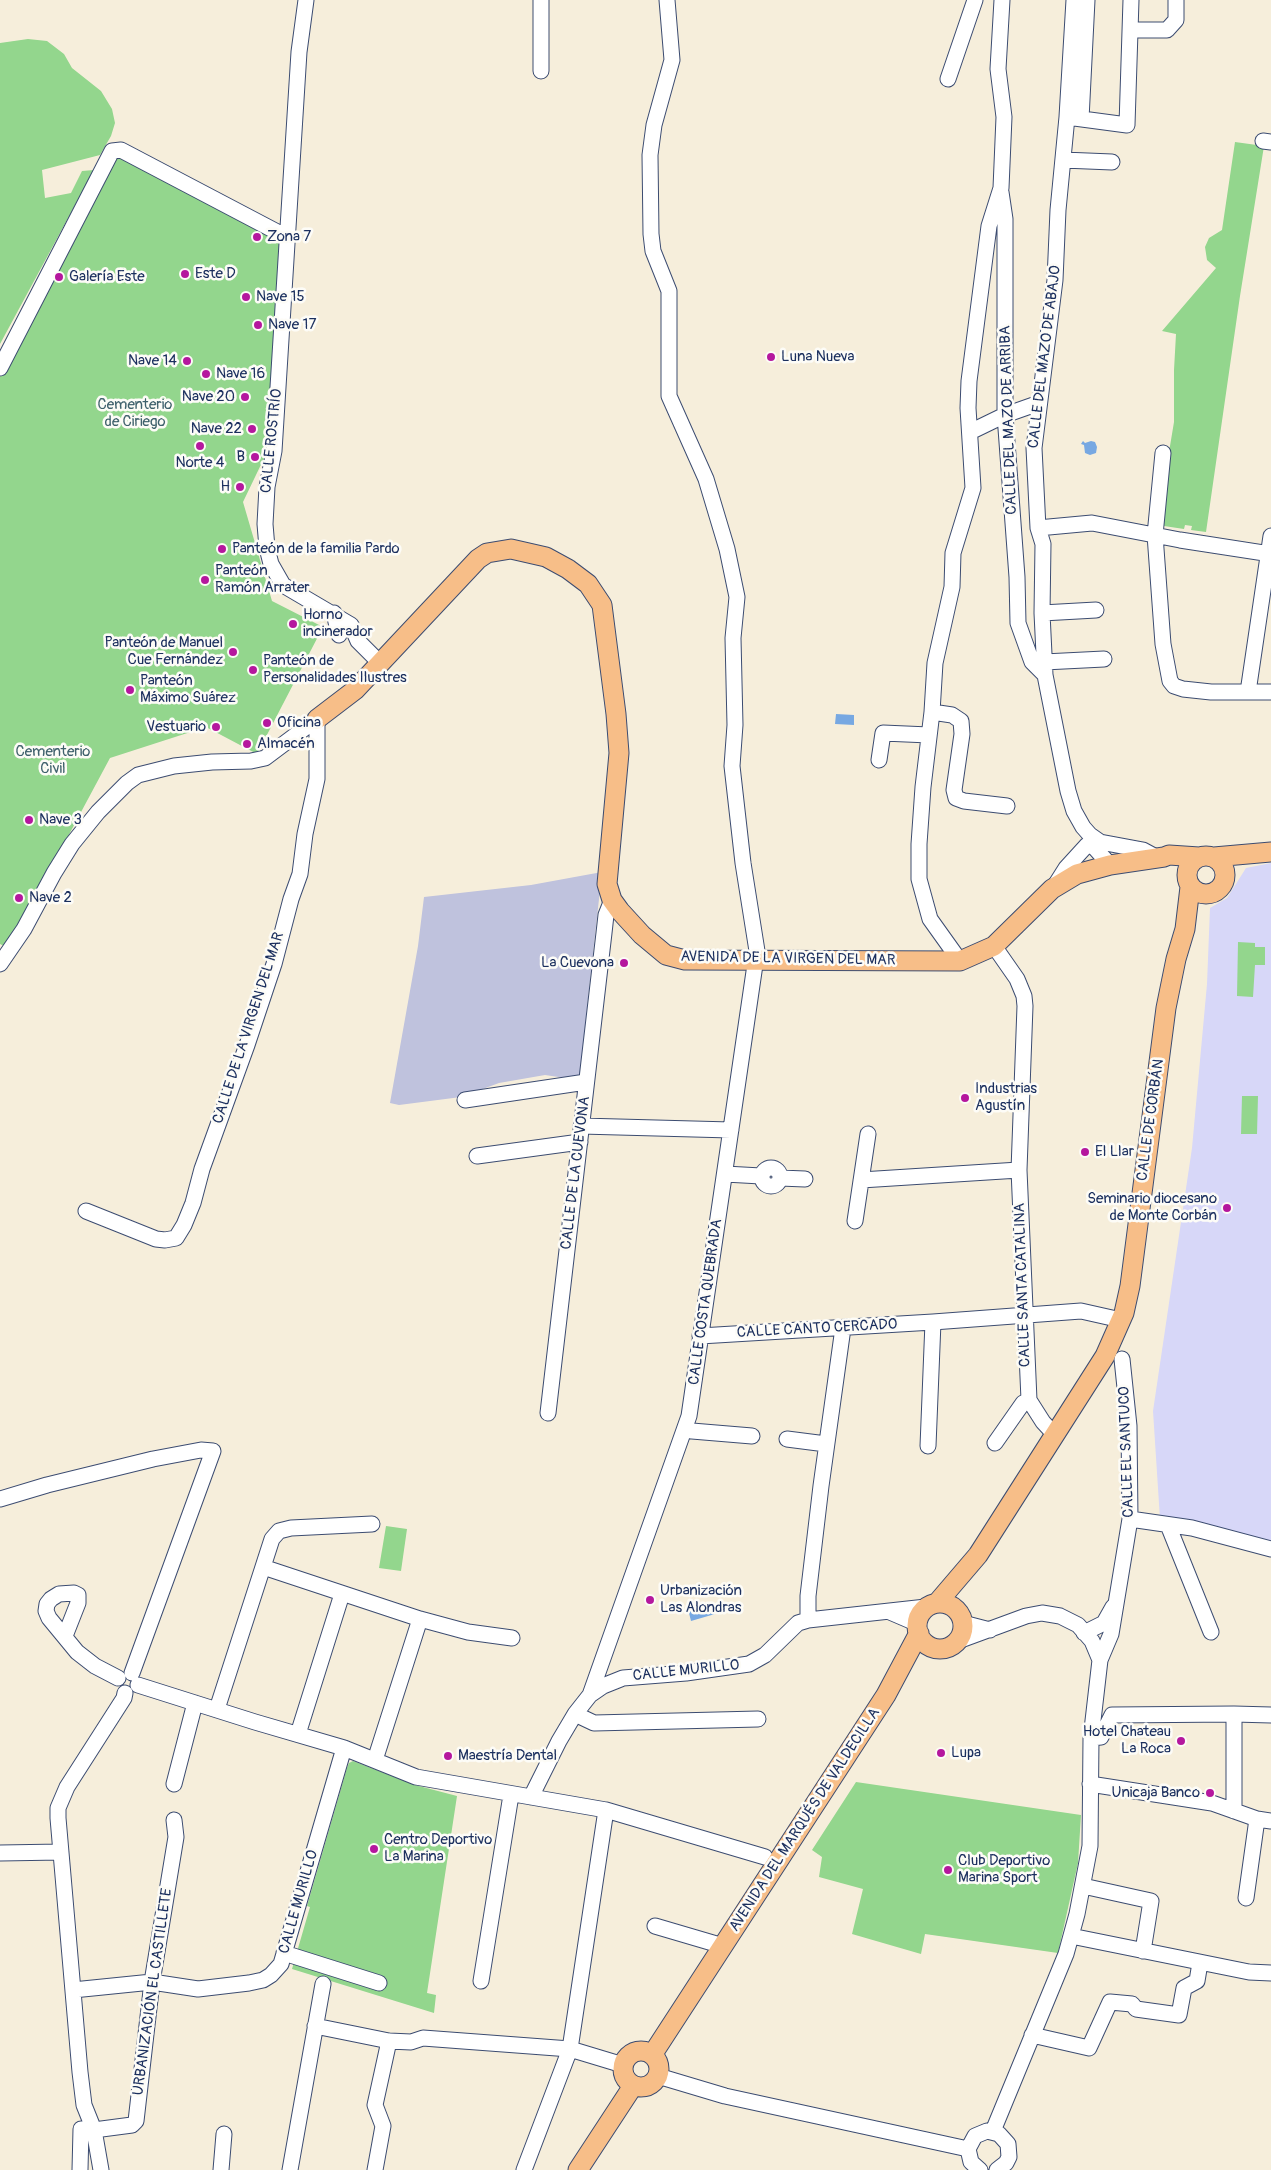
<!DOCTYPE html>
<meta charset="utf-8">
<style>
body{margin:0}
canvas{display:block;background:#f6eedb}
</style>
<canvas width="1271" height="2170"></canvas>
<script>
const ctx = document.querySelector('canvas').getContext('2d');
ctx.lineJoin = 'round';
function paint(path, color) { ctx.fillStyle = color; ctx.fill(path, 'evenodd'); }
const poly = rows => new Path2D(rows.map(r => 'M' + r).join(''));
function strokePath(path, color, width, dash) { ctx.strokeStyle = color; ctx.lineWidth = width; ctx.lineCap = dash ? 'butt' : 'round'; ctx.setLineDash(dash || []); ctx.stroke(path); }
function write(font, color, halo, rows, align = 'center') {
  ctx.font = font + ' Pangolin,sans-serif'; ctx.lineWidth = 5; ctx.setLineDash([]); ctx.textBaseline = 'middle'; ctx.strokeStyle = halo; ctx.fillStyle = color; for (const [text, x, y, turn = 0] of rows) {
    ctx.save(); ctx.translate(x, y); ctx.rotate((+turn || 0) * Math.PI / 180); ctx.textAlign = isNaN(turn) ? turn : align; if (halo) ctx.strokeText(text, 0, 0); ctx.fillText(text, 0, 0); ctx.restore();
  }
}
const built = poly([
 [1271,863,1271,1541,1160,1519,1153,1411,1192,1148,1207,984,1210,908,1227,898,1246,868]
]);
const industrial = poly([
 [602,872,579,1080,545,1075,499,1083,461,1097,399,1105,390,1103,418,946,424,897,531,885]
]);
const green = poly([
 [28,39,47,41,64,54,72,68,101,91,112,109,115,123,111,136,100,155,42,170,45,198,71,193,82,171,94,170,0,344,0,43],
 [1235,142,1264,146,1240,296,1206,532,1191,530,1192,526,1185,525,1184,529,1164,526,1162,523,1168,458,1174,422,1174,370,1176,334,1162,331,1216,268,1207,260,1205,247,1209,238,1222,230],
 [117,155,283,243,268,450,243,502,272,601,323,627,257,754,206,727,110,758,13,939,6,947,0,944,0,377],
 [1238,942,1255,943,1255,947,1265,947,1265,965,1255,965,1253,997,1237,996],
 [1242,1096,1258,1096,1257,1134,1241,1134],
 [386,1526,407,1529,401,1571,379,1568],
 [353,1761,415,1785,457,1796,427,1993,436,1995,434,2013,292,1969,310,1907,307,1906,347,1768,349,1763],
 [856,1782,1081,1815,1078,1863,1058,1953,925,1934,921,1954,852,1934,863,1889,819,1877,822,1857,812,1850]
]);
const water = poly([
 [1083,441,1085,443,1091,441,1095,442,1097,447,1096,453,1090,455,1085,453,1084,445,1081,444],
 [836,714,854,715,854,725,835,724],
 [713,1603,715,1614,691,1621,688,1609]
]);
const minor = poly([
 [306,0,299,52,274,451,267,487,265,524,267,548,271,564,283,585,351,625,358,641,379,662],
 [541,0,541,71],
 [1074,0,1067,117,1058,210,1055,280,1034,448,1038,528,1043,544,1042,613,1045,675,1068,791,1074,811,1083,827,1090,835,1100,842,1143,850,1156,857],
 [1130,30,1167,30,1176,20,1176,0],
 [948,79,975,0],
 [1067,117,1127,125,1131,0],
 [1081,119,1087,0],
 [1263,141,1271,142],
 [1063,160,1112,162],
 [1001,192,1005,219,1005,415,1017,577,1018,623,1032,662,1045,675],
 [0,368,112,151,121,150,279,233,288,234],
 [970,432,1005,415,1039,403],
 [1163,453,1155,535,1163,644,1170,681,1174,686,1183,689,1211,692,1271,692],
 [1038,528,1092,523,1180,540,1271,554],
 [334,613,339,635],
 [1042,613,1096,610],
 [1044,662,1104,659],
 [1248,692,1271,536],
 [932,712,952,715,961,721,962,734,954,790,956,798,964,801,1007,806],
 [879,760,883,733,929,735],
 [1087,845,1094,847,1110,865],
 [1054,887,1066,868,1087,845],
 [994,946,1017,979,1024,996,1025,1006,1019,1170,1029,1400,1043,1422,1055,1435],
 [960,961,930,919,919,879,919,844,923,787,932,712,935,663,952,587,953,553,973,488,968,408,969,381,989,226,1001,188,1004,117,998,69,1002,0],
 [0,964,24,929,54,873,72,844,98,812,127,783,138,775,174,766,212,762,251,761,265,758,317,719],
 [465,1100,586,1082],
 [581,1126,731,1130],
 [477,1156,580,1142],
 '762 1177a9 9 0 1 1 18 0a9 9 0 1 1-18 0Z',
 [725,1174,761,1176],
 [780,1178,805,1179],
 [861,1180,1019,1170],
 [86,1211,156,1239,165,1240,176,1238,184,1225,193,1203,202,1169,247,1045,274,964,291,899,300,874,305,834,317,779,317,719],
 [855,1221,868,1134],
 [700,1336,933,1322,1081,1311,1121,1320],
 [548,1413,604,933,606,915,612,900],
 [685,1429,692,1431,752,1436],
 [787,1439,826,1444],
 [995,1443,1023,1403,1029,1400],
 [928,1446,933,1322],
 [0,1499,47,1485,153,1459,201,1450,213,1451,132,1673],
 [1130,1519,1192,1528,1271,1549],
 [1168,1525,1211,1632],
 [263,1567,420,1619,468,1632,512,1638],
 [890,1612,918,1624],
 [808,1620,808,1596,821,1486,843,1328],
 [963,1623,990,1630],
 [1084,1633,1104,1623,1113,1607],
 [65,1636,78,1603,78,1595,74,1593,59,1594,51,1599,47,1604,46,1611,49,1618,77,1652,95,1666,118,1678],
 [958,1641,1026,1616,1042,1613,1060,1616,1078,1625,1092,1641,1100,1660,1091,1738,1090,1846,1077,1914,1066,1954,993,2131],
 [1100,1660,1111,1634,1130,1519,1129,1426,1122,1359],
 [138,1685,255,1722,344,1748,416,1777,606,1810,765,1857],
 [590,1695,689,1416,757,951,743,863,732,766,735,725,733,638,737,597,727,549,706,479,669,396,669,291,653,251,651,234,650,155,654,125,672,60,667,0],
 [217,1709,272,1539,279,1531,291,1528,372,1524],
 [575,1714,594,1723,758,1719],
 [1234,1714,1271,1715],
 [298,1734,342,1594],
 [1091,1738,1101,1737,1112,1715,1234,1714,1234,1811],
 [375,1760,420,1619],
 [174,1784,195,1703],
 [1090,1784,1212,1803,1257,1819,1271,1821],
 [531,1797,559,1741,575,1714,590,1695,603,1686,623,1678,686,1673,749,1664,765,1655,798,1623,808,1620,926,1607],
 [0,1853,61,1852],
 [1083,1886,1151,1901,1143,1951],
 [1246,1898,1257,1819],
 [655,1926,723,1946],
 [1071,1936,1249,1972,1271,1973],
 [284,1953,379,1983],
 [481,1981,511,1795],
 [73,1990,152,1982,198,1989,249,1983,263,1980,271,1975,281,1964,344,1748],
 [315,2026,389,2041,411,2042,423,2038,570,2049,623,2065],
 [1032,2035,1089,2048,1110,2002,1132,2004,1136,2009,1179,2015,1184,1988,1197,1981,1200,1963],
 [658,2076,725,2096,968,2149],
 [80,2170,81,2129,94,2130,132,2125,136,2121,152,1982,176,1837,174,1820],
 [101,2170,94,2130,84,2105,80,2072,58,1818,58,1808,67,1787,124,1698,125,1693],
 [221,2170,224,2134],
 [290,2170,323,1984],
 [375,2170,383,2126,375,2105,389,2041],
 [524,2170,570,2049,606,1810],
 [980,2170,971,2162,968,2149,975,2136,987,2131,999,2134,1008,2144,1009,2157,1006,2163,997,2170]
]);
const major = poly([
 [317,719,355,690,478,559,487,553,511,549,546,557,568,569,588,584,602,605,616,714,619,753,607,884,612,900,620,911,642,935,666,955,685,960,960,961,994,946,1052,889,1077,874,1110,865,1164,857,1169,855,1199,857],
 '1187 875a19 19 0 1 1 38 0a19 19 0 1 1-38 0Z',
 [1214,857,1271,852],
 [937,1603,978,1555,1105,1356,1124,1313,1130,1286,1166,1008,1176,959,1185,929,1190,887],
 '917 1626a23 23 0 1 1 46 0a23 23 0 1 1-46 0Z',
 '623 2069a18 18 0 1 1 36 0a18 18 0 1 1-36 0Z',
 [652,2055,886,1695,919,1633],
 [578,2170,633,2086]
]);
const markers = [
 [257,237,5,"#b5179e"],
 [185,274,5,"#b5179e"],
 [59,277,5,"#b5179e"],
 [246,297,5,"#b5179e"],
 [258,325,5,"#b5179e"],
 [771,357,5,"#b5179e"],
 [187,361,5,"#b5179e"],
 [206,374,5,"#b5179e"],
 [245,397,5,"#b5179e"],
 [252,429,5,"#b5179e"],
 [200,446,5,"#b5179e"],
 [255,457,5,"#b5179e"],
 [240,487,5,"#b5179e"],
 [222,549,5,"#b5179e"],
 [205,580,5,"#b5179e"],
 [293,624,5,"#b5179e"],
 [233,652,5,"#b5179e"],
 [253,670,5,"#b5179e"],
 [130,690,5,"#b5179e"],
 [267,723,5,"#b5179e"],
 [216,727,5,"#b5179e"],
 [247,744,5,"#b5179e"],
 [29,820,5,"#b5179e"],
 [19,898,5,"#b5179e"],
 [624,963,5,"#b5179e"],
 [965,1098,5,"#b5179e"],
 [1085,1152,5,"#b5179e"],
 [1227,1208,5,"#b5179e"],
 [650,1600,5,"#b5179e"],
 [1181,1741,5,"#b5179e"],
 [941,1753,5,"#b5179e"],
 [448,1756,5,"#b5179e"],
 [1210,1793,5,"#b5179e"],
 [374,1849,5,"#b5179e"],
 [948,1870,5,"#b5179e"]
];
const poiNames = [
 ["Zona 7",267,237],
 ["Este D",195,274],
 ["Galería Este",69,277],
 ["Nave 15",256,297],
 ["Nave 17",268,325],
 ["Luna Nueva",781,357],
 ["Nave 14",177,361,"right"],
 ["Nave 16",216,374],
 ["Nave 20",235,397,"right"],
 ["Nave 22",242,429,"right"],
 ["B",245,457,"right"],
 ["Norte 4",200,463,"center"],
 ["H",230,487,"right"],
 ["Panteón de la familia Pardo",232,549],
 ["Panteón",215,571],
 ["Ramón Arrater",215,588],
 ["Horno",303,615],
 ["incinerador",303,632],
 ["Panteón de Manuel",223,643,"right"],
 ["Cue Fernández",223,660,"right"],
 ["Panteón de",263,661],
 ["Personalidades Ilustres",263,678],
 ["Panteón",140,681],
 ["Máximo Suárez",140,698],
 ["Oficina",277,723],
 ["Vestuario",206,727,"right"],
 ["Almacén",257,744],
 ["Nave 3",39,820],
 ["Nave 2",29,898],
 ["La Cuevona",614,963,"right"],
 ["Industrias",975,1089],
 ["Agustín",975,1106],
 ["El Llar",1095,1152],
 ["Seminario diocesano",1217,1199,"right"],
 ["de Monte Corbán",1217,1216,"right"],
 ["Urbanización",660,1591],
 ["Las Alondras",660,1608],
 ["Hotel Chateau",1171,1732,"right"],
 ["La Roca",1171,1749,"right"],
 ["Lupa",951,1753],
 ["Maestría Dental",458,1756],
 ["Unicaja Banco",1200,1793,"right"],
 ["Centro Deportivo",384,1840],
 ["La Marina",384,1857],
 ["Club Deportivo",958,1861],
 ["Marina Sport",958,1878]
];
const streetNames = [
 ["CALLE DEL MAZO DE ABAJO",1045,357,-83],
 ["CALLE DEL MAZO DE ARRIBA",1009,420,-92],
 ["CALLE ROSTRÍO",272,441,-84],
 ["AVENIDA DE LA VIRGEN DEL MAR",788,959,1],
 ["CALLE DE LA VIRGEN DEL MAR",249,1028,-72],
 ["CALLE DE CORBÁN",1151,1120,-82],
 ["CALLE DE LA CUEVONA",576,1173,-83],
 ["CALLE SANTA CATALINA",1023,1285,-92],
 ["CALLE COSTA QUEBRADA",706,1302,-82],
 ["CALLE CANTO CERCADO",817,1329,-3],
 ["CALLE EL SANTUCO",1127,1452,-92],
 ["CALLE MURILLO",686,1671,-6],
 ["AVENIDA DEL MARQUÉS DE VALDECILLA",805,1820,-57],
 ["CALLE MURILLO",299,1902,-74],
 ["URBANIZACIÓN EL CASTILLETE",153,1992,-82]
];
const parkNames = [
 ["Cementerio",135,405],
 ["de Ciriego",135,422],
 ["Cementerio",53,752],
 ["Civil",53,769]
];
paint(built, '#d7d7f8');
paint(industrial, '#bfc2dd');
paint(green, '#93d68d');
paint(water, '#77a8e2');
strokePath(minor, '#3c4c71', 17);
strokePath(major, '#3c4c71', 21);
strokePath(minor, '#fff', 15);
strokePath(major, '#f7be88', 19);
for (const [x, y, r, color] of markers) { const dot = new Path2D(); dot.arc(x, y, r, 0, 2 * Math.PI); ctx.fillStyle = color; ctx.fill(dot); strokePath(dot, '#fdfcf7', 2); }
write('15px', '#1b2f5e', '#fdfcf7', poiNames, 'left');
write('15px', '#1b2f5e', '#fdfcf7', streetNames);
write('15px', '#3f616c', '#fdfcf7', parkNames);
</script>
